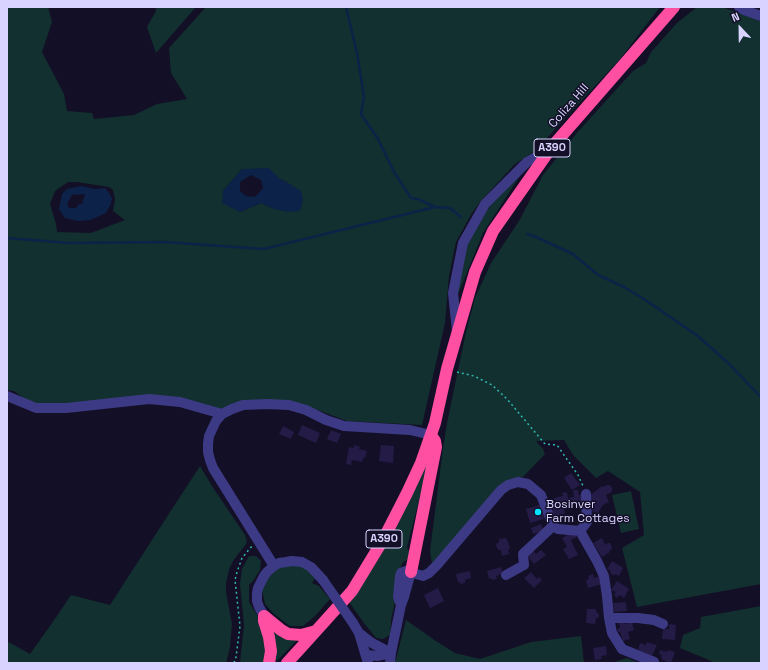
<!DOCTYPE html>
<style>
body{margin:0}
#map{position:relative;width:768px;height:670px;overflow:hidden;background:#130f26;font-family:"Space Grotesk",sans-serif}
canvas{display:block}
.frame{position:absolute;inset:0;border:8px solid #d9d4ff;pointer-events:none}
.north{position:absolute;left:720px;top:8px;width:40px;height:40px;-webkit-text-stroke:3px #130f26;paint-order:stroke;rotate:338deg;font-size:11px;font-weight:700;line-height:16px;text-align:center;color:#d9d4ff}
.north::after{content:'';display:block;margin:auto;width:14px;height:18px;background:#d9d4ff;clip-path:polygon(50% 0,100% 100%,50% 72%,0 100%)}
</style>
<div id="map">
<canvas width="768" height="670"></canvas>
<div class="frame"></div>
<div class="north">N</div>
</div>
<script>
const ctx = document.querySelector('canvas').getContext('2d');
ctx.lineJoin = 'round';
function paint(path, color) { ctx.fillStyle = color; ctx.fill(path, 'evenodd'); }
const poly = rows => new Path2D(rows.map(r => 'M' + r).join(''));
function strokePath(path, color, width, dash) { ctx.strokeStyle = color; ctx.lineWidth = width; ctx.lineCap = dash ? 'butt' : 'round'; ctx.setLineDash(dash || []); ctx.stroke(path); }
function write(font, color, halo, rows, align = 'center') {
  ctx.font = font + ' "Space Grotesk",sans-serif'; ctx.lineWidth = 3; ctx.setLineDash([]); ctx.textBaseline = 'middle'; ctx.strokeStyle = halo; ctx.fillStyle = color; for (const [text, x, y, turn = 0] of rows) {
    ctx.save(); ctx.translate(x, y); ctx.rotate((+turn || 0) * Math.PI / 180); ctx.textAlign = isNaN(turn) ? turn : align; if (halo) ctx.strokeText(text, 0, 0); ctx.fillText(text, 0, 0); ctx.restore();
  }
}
const green = poly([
 [7,7,48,7,52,22,42,52,64,94,67,111,92,113,94,119,134,115,157,104,187,99,171,73,169,48,206,7,660,7,620,59,535,151,515,164,480,202,472,213,456,242,449,276,445,323,422,425,347,421,299,403,222,410,189,400,44,404,29,402,14,391,7,390],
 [242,169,269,169,280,179,288,183,274,209,261,203,240,212,223,191],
 [68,182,77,182,109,187,113,190,115,199,113,211,125,220,91,233,57,232,56,224,50,204,55,191],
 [156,7,196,7,156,53,147,27,156,11],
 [697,7,722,7,761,21,761,584,637,607,622,548,644,535,640,492,608,471,596,478,573,455,564,440,536,441,543,449,545,454,523,477,514,478,432,564,430,551,443,448,447,423,466,332,475,298,491,263,519,221,543,175,576,134,633,71,646,63,651,52,677,23],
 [525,168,483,233,457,297,467,246,476,227,495,199],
 [431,454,407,547,410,553,407,560,402,563,400,570,395,602,391,620,391,625,390,635,383,639,376,638,364,623,349,602,376,563,394,531],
 [200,466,212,486,245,535,247,541,246,544,233,561,229,570,226,583,226,592,232,624,230,647,226,663,7,663,7,641,30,654,57,616,71,595,110,605,172,509],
 [631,491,639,529,621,533,612,495],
 [249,556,256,556,261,561,260,570,253,581,249,585,249,602,260,620,265,632,265,663,240,663,244,625,240,584,242,569],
 [292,564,307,568,316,577,312,583,319,586,330,599,315,616,303,626,290,626,274,614,265,604,262,590,268,578,279,568],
 [761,606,761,663,716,663,680,648,683,635,700,628,701,617],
 [406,620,436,641,455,653,480,659,531,642,581,636,584,663,395,663],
 [271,624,297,640,278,660,276,661,275,657],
 [627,658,639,663,611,663]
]);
const water = poly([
 [269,168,280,179,288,183,301,191,303,200,300,211,288,212,274,209,261,203,240,212,222,203,223,191,242,169],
 [251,175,261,180,263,188,255,197,246,196,240,191,240,182],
 [81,186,95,189,105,188,109,193,112,198,111,204,106,213,90,220,78,221,65,218,59,209,62,194,67,189],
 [85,194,82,204,79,204,76,208,69,208,67,204,72,195]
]);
const stream = poly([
 [346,7,357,53,364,97,361,114,378,139,394,172,411,198,418,199,435,207,450,208,461,217],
 [527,234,536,237,573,254,598,275,624,287,644,299,698,336,727,362,761,397],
 [7,238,69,243,165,242,264,249,435,207]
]);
const building = poly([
 [302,425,320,433,316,443,298,435],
 [283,426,294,432,291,439,279,434],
 [331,430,341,434,337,443,327,439],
 [354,445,360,447,359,449,367,451,365,458,363,458,362,462,352,460,351,465,346,464,349,447,354,448],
 [381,445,394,446,393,463,379,461],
 [571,473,580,485,572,490,564,478],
 [607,485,610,485,612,488,612,491,610,493,606,495,609,502,603,505,599,511,599,514,587,509,589,503,592,500,589,496,602,486,603,487],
 [573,490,578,490,579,495,584,494,585,501,563,505,565,514,554,516,551,502,555,502,554,498,563,496,562,493,567,492,568,498,574,497],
 [540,505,544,519,530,523,526,509],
 [541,524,544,531,533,534,531,528],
 [574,531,577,537,571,540,578,555,569,559,563,549,567,547,562,538],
 [506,538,507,541,508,541,510,549,508,549,509,554,502,556,501,550,499,550,497,548,496,545,497,543,499,543,499,539],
 [602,538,605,545,608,543,610,543,612,547,612,549,609,551,610,552,602,557,593,543],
 [532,549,536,554,541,550,546,555,534,564,526,554],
 [612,561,623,568,619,576,615,574,614,576,610,573,611,571,607,569],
 [501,567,503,574,496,576,497,579,492,580,491,578,489,579,487,571],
 [470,571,471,578,465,580,465,583,460,584,460,582,458,582,456,574],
 [531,572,537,579,539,577,542,580,534,588,524,578],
 [593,574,594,578,600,576,602,584,588,588,586,580,589,579,588,576],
 [617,581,629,589,624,598,619,595,617,598,614,595,616,592,611,590],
 [438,588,444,601,430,608,424,595],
 [626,602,627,611,614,612,613,603],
 [587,609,596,609,596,612,599,614,599,617,596,619,595,624,586,623],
 [625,622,625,624,632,622,634,630,628,632,630,639,623,641,620,632,618,632,617,629,620,628,619,623],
 [669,624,676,625,675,640,662,639,663,629,669,629],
 [647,642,657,645,652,656,638,650,640,643,646,645],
 [606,646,607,655,601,656,602,659,595,660,593,648],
 [660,650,667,652,668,650,675,652,671,663,661,659,662,655,659,654]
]);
const path = poly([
 [457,372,474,376,492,385,507,399,545,444,557,445,578,475,583,486],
 [234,663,236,657,240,626,235,580,237,572,242,558,252,546]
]);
const minor = poly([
 [739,7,744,10,761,16],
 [457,331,453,293,463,243,485,204,527,162,550,149],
 [7,396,36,408,66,408,149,399,180,402,222,414],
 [553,526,558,529,580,531],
 [580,531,597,561,604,576,607,596,609,618,612,633,622,649,654,662],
 [580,531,587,522,586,494],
 [274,566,213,468,210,460,208,452,208,444,209,436,216,421,222,414,232,409,243,405,267,404,289,405,306,410,326,420,344,426,410,430,431,435],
 [401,605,398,597,400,576,401,573,406,571,423,576,429,573,437,565,501,490,508,485,518,482,528,484,541,495,553,526,523,554,524,565,506,575],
 [264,616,259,607,257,601,257,593,258,588,264,576,267,572,274,566,279,563,286,562,292,561,302,562,311,567,323,580],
 [609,618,638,618,654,620,663,624],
 [353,623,359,633,364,637,372,643,391,653],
 [359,633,368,663],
 [366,655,378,656,391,653],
 [390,663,391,653,401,605,404,597,411,572]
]);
const highway = poly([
 [411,572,436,447,435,441,431,435],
 [264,616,281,630,288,634,301,635,316,631],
 [264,616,264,621,269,637,271,651,269,663],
 [287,663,316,631,352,591,383,540,407,493,421,463,435,423,447,369,475,272,493,231,551,148,674,7]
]);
const minorBridge = poly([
 [323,580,353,623]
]);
const markers = [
 [538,512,4,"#00e5ff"]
];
const shields = [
 [552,148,36],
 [384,539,36]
];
const shieldNames = [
 ["A390",552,148],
 ["A390",384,539]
];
const streetNames = [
 ["Coliza Hill",569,106,-49]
];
const poiNames = [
 ["Bosinver",546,505],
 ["Farm Cottages",546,519]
];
paint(green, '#12302f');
paint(water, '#0c2248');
strokePath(stream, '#0c2248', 2.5);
paint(building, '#241b47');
strokePath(path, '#2fb8b0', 1.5, [2, 3]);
strokePath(minor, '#3d3a85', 10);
strokePath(highway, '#ff4fa3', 12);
strokePath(minorBridge, '#3d3a85', 10);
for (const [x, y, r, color] of markers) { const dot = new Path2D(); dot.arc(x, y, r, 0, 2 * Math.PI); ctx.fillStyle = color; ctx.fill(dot); strokePath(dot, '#130f26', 1.5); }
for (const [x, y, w] of shields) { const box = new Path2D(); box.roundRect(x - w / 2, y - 9, w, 18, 3); ctx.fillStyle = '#130f26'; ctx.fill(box); strokePath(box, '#d9d4ff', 1); }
write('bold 11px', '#d9d4ff', null, shieldNames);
write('12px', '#d9d4ff', '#130f26', streetNames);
write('12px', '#d9d4ff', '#130f26', poiNames, 'left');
</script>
